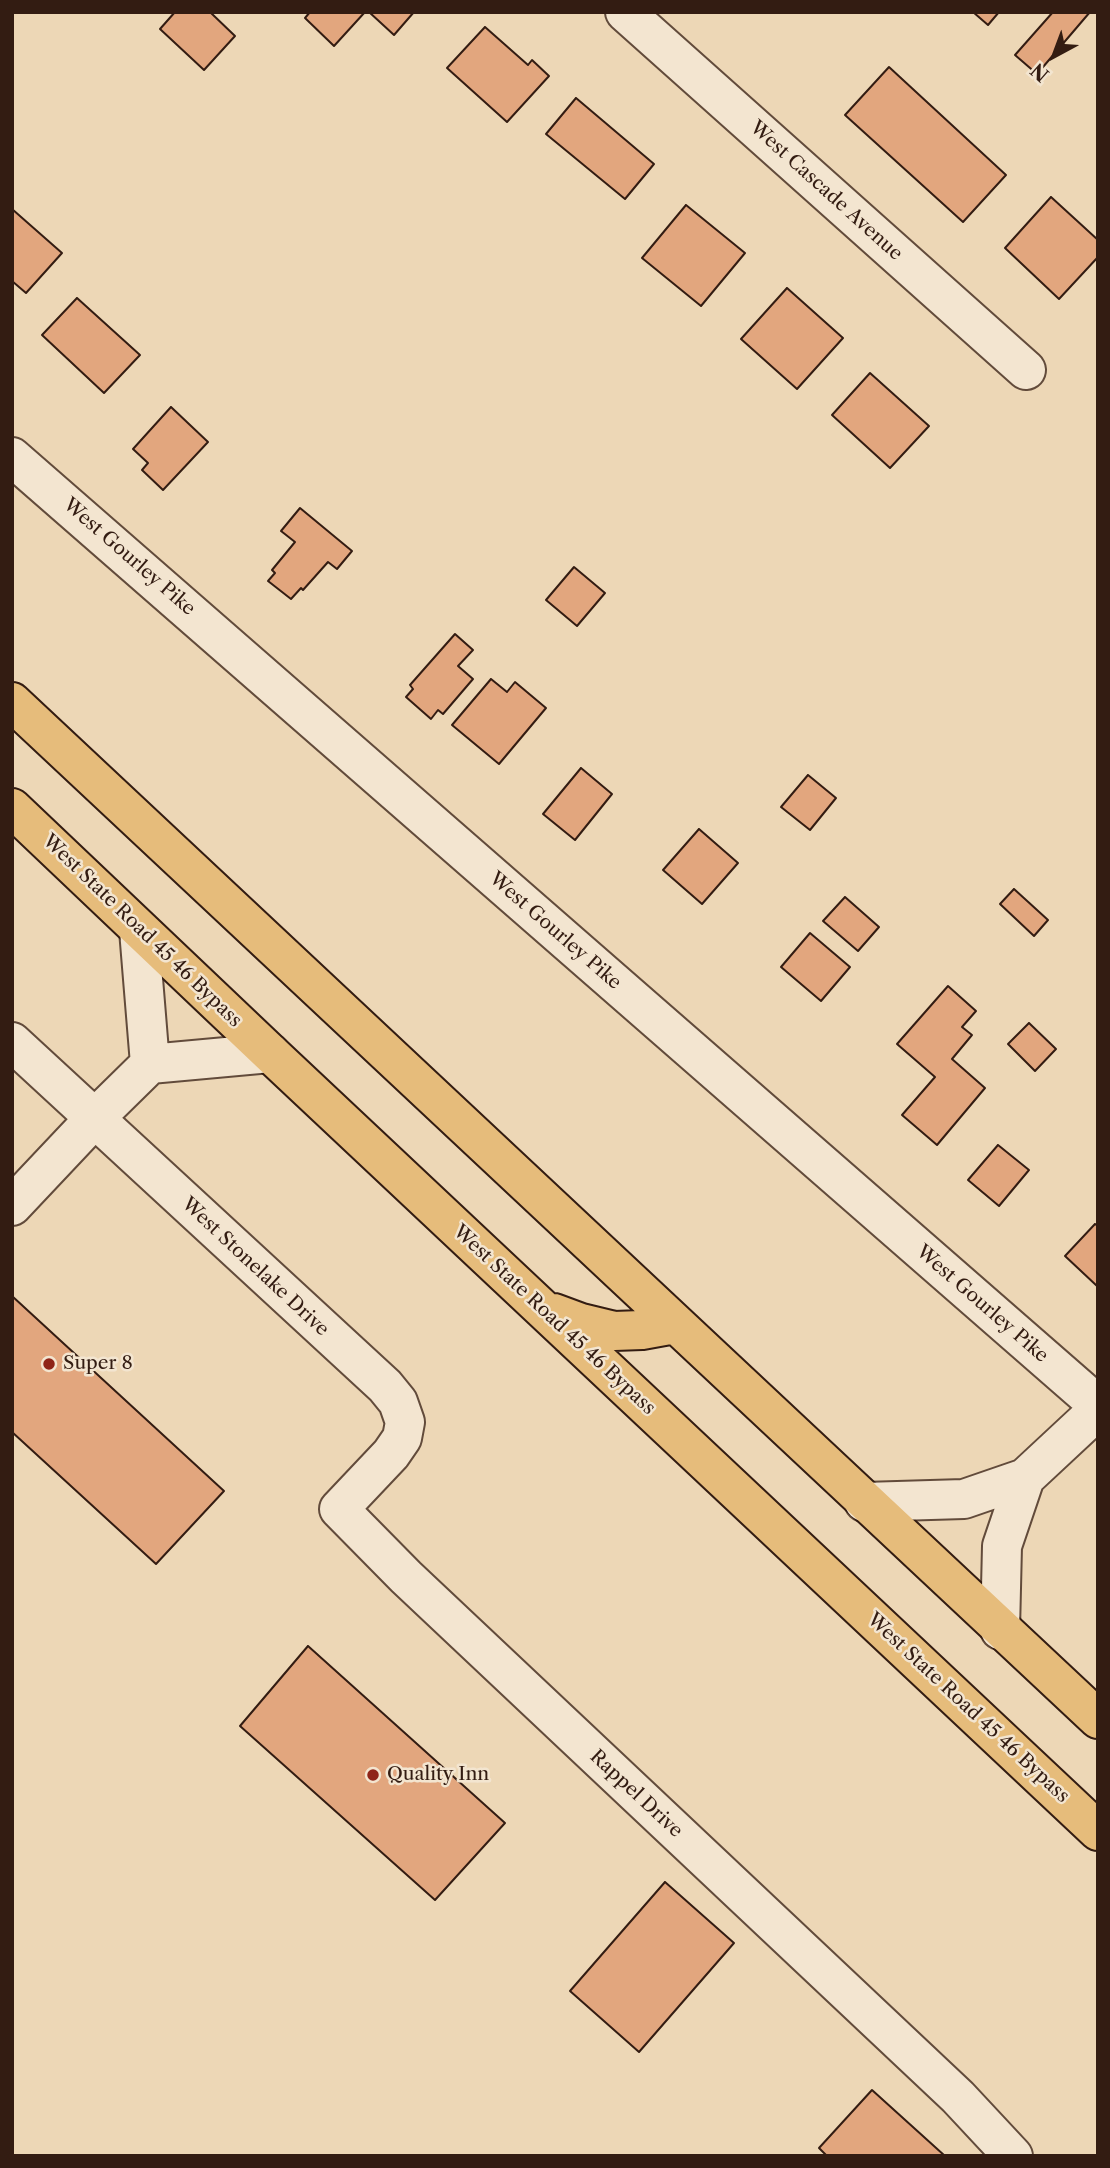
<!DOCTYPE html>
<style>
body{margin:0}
#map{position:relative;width:1110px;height:2168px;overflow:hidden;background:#edd7b6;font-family:"Libre Caslon Text",serif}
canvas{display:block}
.frame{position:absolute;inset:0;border:14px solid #331c12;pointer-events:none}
.north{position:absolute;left:1019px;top:21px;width:70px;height:70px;-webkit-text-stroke:5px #f3e5d0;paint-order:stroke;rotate:221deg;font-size:19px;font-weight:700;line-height:28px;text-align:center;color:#331c12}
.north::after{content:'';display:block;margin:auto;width:24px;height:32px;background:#331c12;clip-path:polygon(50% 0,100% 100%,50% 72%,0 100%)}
</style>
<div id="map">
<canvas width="1110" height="2168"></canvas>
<div class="frame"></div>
<div class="north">N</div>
</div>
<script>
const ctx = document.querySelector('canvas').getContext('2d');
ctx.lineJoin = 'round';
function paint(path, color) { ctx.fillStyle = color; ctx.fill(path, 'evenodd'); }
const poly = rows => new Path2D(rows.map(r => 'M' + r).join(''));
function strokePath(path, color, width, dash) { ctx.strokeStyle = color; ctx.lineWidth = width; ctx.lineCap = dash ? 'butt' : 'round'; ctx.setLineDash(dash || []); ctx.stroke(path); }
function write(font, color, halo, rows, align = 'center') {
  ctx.font = font + ' "Libre Caslon Text",serif'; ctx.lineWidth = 5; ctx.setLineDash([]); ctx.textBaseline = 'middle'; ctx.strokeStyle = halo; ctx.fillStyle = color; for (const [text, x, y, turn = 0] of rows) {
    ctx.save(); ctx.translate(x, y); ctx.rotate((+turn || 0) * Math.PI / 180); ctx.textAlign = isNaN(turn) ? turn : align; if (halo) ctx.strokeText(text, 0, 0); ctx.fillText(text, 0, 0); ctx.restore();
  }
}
const building = poly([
 [175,12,210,12,235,36,204,70,160,29,175,12],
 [310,12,365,12,334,46,305,18,310,12],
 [369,12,414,12,394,35,369,12],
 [973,12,999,12,988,25,973,12],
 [1053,12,1090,12,1037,74,1015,55,1053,12],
 [485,27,528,65,532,60,549,76,507,122,447,68,485,27],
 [889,67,1006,175,963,222,845,115,889,67],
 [576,98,654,164,625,199,546,134,576,98],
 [1051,197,1098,240,1098,257,1059,299,1005,248,1051,197],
 [686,205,745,253,701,306,642,258,686,205],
 [12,209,62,253,26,293,12,281,12,209],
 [787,288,843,338,797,389,741,339,787,288],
 [77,298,140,355,104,393,42,335,77,298],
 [870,373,929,426,890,468,832,415,870,373],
 [171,407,208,442,163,490,142,470,148,463,133,449,171,407],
 [300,508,352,551,337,569,328,562,303,590,301,588,291,599,268,581,275,573,272,570,295,542,281,531,300,508],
 [574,567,605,593,577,626,546,600,574,567],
 [455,634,473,650,458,666,473,679,443,714,438,710,431,719,406,697,413,689,410,685,455,634],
 [491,679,507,692,515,682,546,708,499,764,452,725,491,679],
 [581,768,612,794,575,840,543,814,581,768],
 [808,775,836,798,810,830,781,807,808,775],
 [699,829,738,863,702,904,663,870,699,829],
 [1014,889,1048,920,1034,936,1000,904,1014,889],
 [845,897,879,927,858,951,823,921,845,897],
 [810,933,850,967,821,1001,781,967,810,933],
 [948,986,976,1011,962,1027,972,1035,952,1059,985,1088,937,1145,902,1115,935,1077,897,1044,948,986],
 [1029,1023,1056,1049,1035,1071,1008,1044,1029,1023],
 [998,1145,1029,1170,999,1206,968,1180,998,1145],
 [1095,1224,1098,1226,1097,1286,1065,1256,1095,1224],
 [12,1296,224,1491,156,1564,12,1432,12,1296],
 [308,1646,505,1823,435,1900,240,1726,308,1646],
 [665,1882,734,1943,639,2052,570,1991,665,1882],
 [872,2090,945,2156,827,2156,819,2148,872,2090]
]);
const minor = poly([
 [625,12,1026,370],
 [12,457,1098,1405],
 [139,930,150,1064],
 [12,1042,385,1386,398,1402,405,1422,402,1438,391,1454,339,1509,406,1577,958,2097,1013,2156],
 [12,1206,94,1119,150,1064,270,1053],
 [864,1502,964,1499,1025,1478,1098,1410],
 [1000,1630,1002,1546,1025,1478]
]);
const highway = poly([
 [12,702,1098,1719],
 [12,808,270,1053,1098,1831],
 [554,1313,581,1323,614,1331,642,1330,675,1324]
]);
const markers = [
 [49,1364,7,"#8f2418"],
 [373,1775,7,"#8f2418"]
];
const streetNames = [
 ["West Cascade Avenue",826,191,42],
 ["West Gourley Pike",129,557,41],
 ["West State Road 45 46 Bypass",142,931,44],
 ["West Gourley Pike",555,931,41],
 ["West Stonelake Drive",255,1267,43],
 ["West Gourley Pike",982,1304,41],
 ["West State Road 45 46 Bypass",554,1320,43],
 ["West State Road 45 46 Bypass",968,1708,43],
 ["Rappel Drive",636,1794,43]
];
const poiNames = [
 ["Super 8",63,1364],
 ["Quality Inn",387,1775]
];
paint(building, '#e2a67e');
strokePath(building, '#331c12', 2);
strokePath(minor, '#624b3b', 42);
strokePath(highway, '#331c12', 42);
strokePath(minor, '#f3e5d0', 38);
strokePath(highway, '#e6bc7b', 38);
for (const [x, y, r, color] of markers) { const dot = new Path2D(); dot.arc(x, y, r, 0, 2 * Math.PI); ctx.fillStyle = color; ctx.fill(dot); strokePath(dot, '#f3e5d0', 2.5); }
write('19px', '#331c12', '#f3e5d0', streetNames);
write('19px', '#331c12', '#f3e5d0', poiNames, 'left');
</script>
